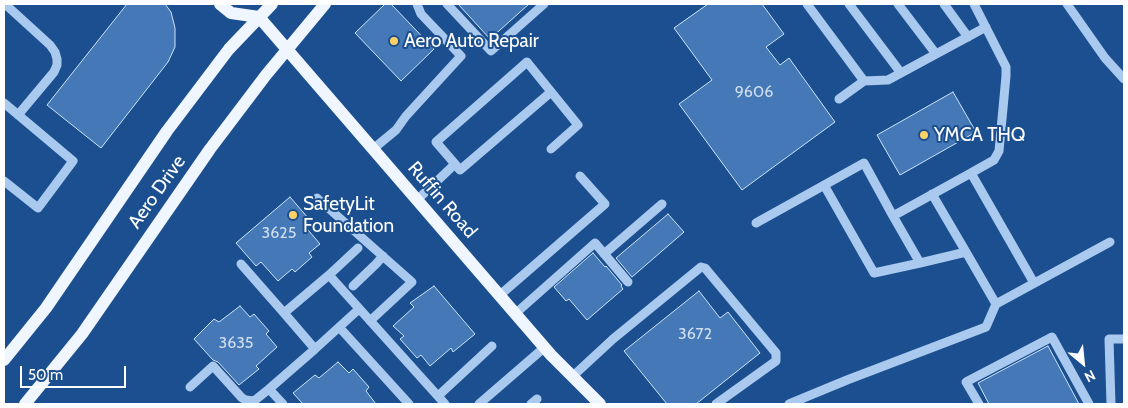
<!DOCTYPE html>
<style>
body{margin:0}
#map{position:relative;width:1128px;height:408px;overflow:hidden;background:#1b4f8f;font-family:Cabin,sans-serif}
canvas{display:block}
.frame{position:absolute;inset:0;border:5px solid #fff;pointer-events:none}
.north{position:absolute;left:1058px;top:338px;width:50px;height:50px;-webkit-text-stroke:4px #1b4f8f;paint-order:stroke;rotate:152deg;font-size:14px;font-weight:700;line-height:20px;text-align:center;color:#fff}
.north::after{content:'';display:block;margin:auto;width:18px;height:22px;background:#fff;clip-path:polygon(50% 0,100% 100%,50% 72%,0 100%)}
.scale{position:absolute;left:20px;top:366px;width:106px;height:22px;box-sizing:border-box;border:2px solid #fff;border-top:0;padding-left:6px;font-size:15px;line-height:18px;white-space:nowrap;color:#fff;-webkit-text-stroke:4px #1b4f8f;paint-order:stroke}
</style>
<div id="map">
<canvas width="1128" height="408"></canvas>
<div class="frame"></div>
<div class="north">N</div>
<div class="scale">50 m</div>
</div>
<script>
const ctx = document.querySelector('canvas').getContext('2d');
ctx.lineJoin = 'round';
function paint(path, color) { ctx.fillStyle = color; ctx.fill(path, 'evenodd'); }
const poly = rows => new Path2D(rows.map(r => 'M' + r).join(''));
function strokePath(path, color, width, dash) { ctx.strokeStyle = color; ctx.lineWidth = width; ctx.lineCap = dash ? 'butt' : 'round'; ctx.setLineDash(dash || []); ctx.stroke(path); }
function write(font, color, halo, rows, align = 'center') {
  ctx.font = font + ' Cabin,sans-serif'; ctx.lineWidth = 4; ctx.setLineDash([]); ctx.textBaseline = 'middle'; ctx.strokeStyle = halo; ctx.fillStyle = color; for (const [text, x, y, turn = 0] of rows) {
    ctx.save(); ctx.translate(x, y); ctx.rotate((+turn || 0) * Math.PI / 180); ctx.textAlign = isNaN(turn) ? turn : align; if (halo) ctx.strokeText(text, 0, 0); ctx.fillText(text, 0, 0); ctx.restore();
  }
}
const building = poly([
 [127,4,165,4,171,12,175,28,175,47,168,62,101,148,47,105,127,4],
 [385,4,391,4,434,49,401,81,355,33,385,4],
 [458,4,529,4,490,39,458,4],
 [708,4,762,4,784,34,766,47,780,65,789,58,835,122,742,190,679,104,712,80,674,28,708,4],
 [953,92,976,132,900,175,877,135,953,92],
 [290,197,309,219,303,224,320,244,309,253,312,257,295,272,292,269,278,281,261,262,256,266,236,243,290,197],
 [668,214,684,232,632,277,616,258,668,214],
 [593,253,605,267,606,266,622,285,621,286,623,289,587,320,569,299,566,301,554,287,593,253],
 [434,286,475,334,453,352,451,348,430,366,421,355,417,358,400,339,404,336,393,326,414,307,410,303,434,286],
 [699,291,720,318,728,312,760,353,696,404,667,404,624,351,699,291],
 [240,306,250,317,254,314,269,331,266,334,277,347,256,366,259,369,239,385,218,362,213,360,194,339,214,319,219,322,240,306],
 [1048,346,1079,404,989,404,978,383,1048,346],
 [338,362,349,373,353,369,369,387,366,391,376,404,303,404,293,393,315,375,319,378,338,362]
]);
const minor = poly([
 [5,4,50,45,55,52,57,59,57,65,54,72,18,115],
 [447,4,491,51,544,4],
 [807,4,864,81],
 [849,4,901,73],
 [898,4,936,54],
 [944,4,968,37],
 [974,4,1006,67,1006,76,999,151,994,160,971,173,1034,283],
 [1067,4,1105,58,1124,79],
 [839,99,864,81,888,80,986,27],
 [4,103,73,161,38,208,4,181],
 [373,149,396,130,406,116,461,56,421,14,417,4],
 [455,164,460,170,551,92],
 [824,185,874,273,920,263],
 [932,194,966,252,920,263,893,216,971,173],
 [317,198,412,282,370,321],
 [417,200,455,164,436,142,527,62,578,125,551,149],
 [756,223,864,163,893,216],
 [966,252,996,304],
 [604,254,662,204],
 [241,264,284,313,329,275,445,404],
 [329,275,358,248],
 [353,286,376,264,383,256],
 [500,295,605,204,580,176],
 [284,313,315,349,359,309],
 [516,313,595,243,628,282],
 [339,327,409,404],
 [573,376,613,339,701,267,705,268,776,353,776,361,716,404],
 [190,387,213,366,242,398,246,400,254,401,269,389],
 [438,396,492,346],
 [283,404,269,389,315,349],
 [479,404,545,347],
 [531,404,537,399],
 [789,404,847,380,986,327,996,304,1110,242],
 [979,404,966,382,1052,337,1089,404],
 [1111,404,1109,339,1124,339]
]);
const major = poly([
 [220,4,231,13,259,17],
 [259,17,551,355,600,404],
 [4,360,46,308,167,131,229,49,272,4],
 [25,404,82,334,210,149,266,75,325,4]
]);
const markers = [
 [394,41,5,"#ffd166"],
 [924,135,5,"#ffd166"],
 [293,215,5,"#ffd166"]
];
const numberNames = [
 ["9606",754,92],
 ["3625",279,233],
 ["3672",695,334],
 ["3635",236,343]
];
const poiNames = [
 ["Aero Auto Repair",404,41],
 ["YMCA THQ",934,135],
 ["SafetyLit",303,204],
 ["Foundation",303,226]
];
const streetNames = [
 ["Aero Drive",157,192,-55],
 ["Ruffin Road",442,200,49]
];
paint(building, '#4478b7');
strokePath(building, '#cfe3fa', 1);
strokePath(minor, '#a9c9ee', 9);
strokePath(major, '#f0f6ff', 12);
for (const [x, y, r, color] of markers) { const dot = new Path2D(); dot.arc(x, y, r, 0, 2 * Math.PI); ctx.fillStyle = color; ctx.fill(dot); strokePath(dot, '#1b4f8f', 2); }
write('16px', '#d0dded', null, numberNames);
write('19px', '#fff', '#1b4f8f', poiNames, 'left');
write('19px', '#fff', '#1b4f8f', streetNames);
</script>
